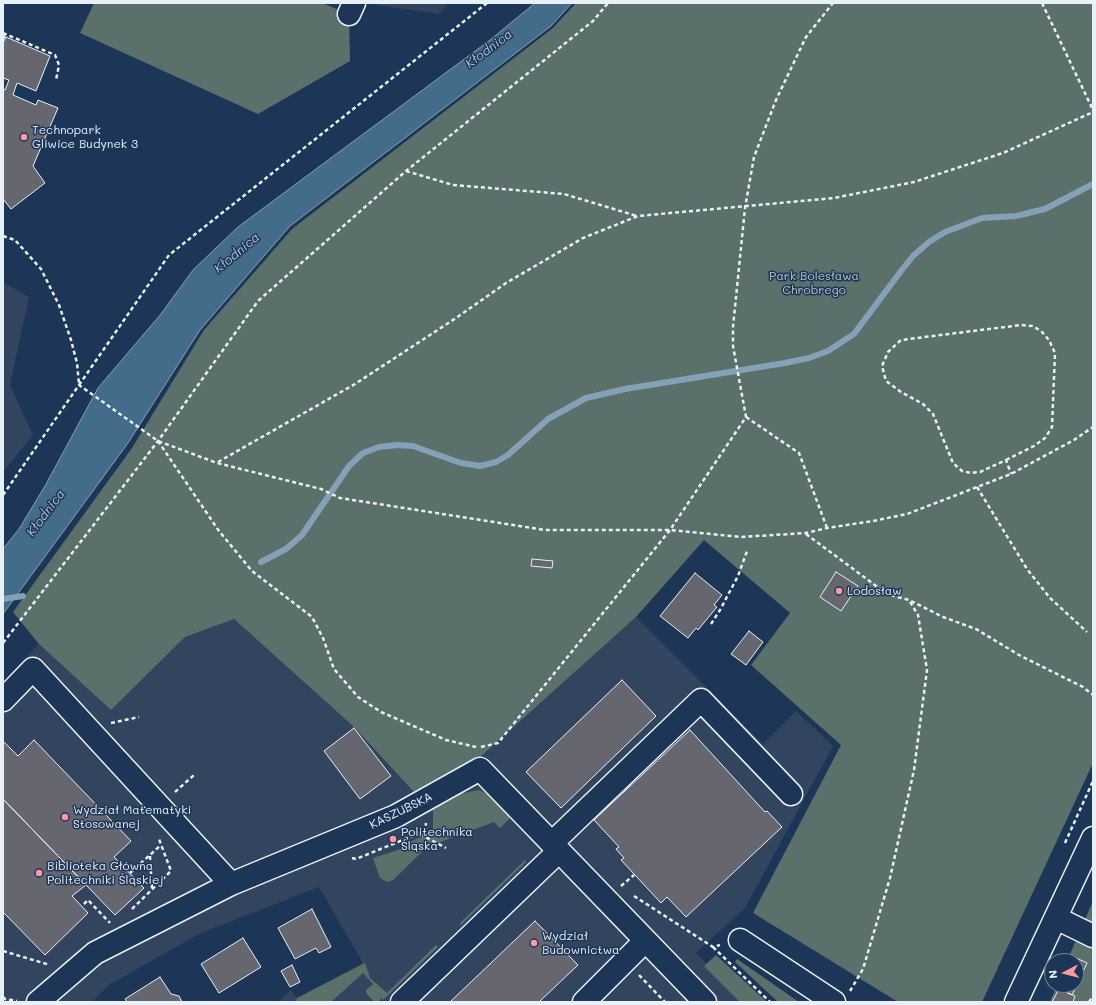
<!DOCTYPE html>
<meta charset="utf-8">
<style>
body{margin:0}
#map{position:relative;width:1096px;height:1005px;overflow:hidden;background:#1d3557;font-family:Mali,sans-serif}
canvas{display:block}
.frame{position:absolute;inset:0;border:4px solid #e8f1f8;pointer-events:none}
.north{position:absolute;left:1044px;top:953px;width:40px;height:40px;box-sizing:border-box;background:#1d3557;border:1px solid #6e8097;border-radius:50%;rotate:263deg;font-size:11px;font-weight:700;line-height:16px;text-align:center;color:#e8f1f8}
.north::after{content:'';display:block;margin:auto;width:14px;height:18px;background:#ff9aa2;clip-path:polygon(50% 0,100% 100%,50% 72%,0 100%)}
</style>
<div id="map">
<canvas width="1096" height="1005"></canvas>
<div class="frame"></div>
<div class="north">N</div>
</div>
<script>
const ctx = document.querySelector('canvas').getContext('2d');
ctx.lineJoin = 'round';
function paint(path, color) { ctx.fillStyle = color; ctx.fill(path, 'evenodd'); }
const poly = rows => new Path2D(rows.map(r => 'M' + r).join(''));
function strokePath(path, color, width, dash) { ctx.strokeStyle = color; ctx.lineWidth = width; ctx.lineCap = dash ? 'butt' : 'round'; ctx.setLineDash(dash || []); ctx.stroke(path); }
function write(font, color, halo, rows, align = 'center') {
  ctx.font = font + ' Mali,sans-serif'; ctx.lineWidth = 3; ctx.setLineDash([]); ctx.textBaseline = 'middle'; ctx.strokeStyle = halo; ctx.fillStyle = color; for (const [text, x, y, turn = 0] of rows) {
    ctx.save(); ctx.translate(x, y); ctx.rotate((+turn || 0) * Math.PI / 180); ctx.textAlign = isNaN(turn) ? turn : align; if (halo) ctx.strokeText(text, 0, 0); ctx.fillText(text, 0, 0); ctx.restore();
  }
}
const built = poly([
 [363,3,449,3,439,14],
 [3,282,29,297,10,385,33,435,3,472],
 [636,617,763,744,796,711,833,746,745,908,696,953,742,1002,278,1002,291,990,297,998,363,963,319,887,199,934,109,985,92,1002,3,1002,3,682,39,644,111,710,185,637,234,619,354,727,414,792,479,758]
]);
const green = poly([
 [94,3,322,3,349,14,350,61,258,114,80,33],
 [576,3,1093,3,1093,763,982,1002,898,1002,753,913,841,745,751,665,790,613,704,540,636,617,479,758,414,792,354,727,234,619,185,637,111,710,39,644,13,612,132,448,204,330,292,229,553,28],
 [479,790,490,795,511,817,500,828,494,822,427,847,393,880,387,882,380,878,373,858,404,848,407,843,433,831,433,805,449,796],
 [525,860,526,862,461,925,460,923],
 [1093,901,1093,1002,1050,1002,1057,985,1076,985,1076,961,1067,961],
 [436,945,438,947,383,1000,382,998,378,1002,374,1002,366,993,366,990,373,984,363,973,331,1002,296,1001,297,998,365,963,370,978,387,993],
 [716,955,767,1002,740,1002,704,966],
 [737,959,799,1002,778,1002,735,962]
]);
const water = poly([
 [535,3,572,3,551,26,290,226,200,330,128,443,3,614,3,549,19,529,45,486,98,388,161,314,193,270,238,227,490,40,535,3]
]);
const stream = poly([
 [261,562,286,549,302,535,349,466,363,453,379,447,397,445,413,446,461,463,480,466,496,462,508,455,548,419,586,398,625,389,785,363,809,358,828,351,854,334,901,271,913,256,929,242,945,232,982,218,1016,216,1045,209,1093,184],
 [3,599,23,596]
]);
const building = poly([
 [6,37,50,56,36,91,17,83,13,95,36,105,38,100,58,108,33,166,45,183,11,209,3,199,3,89,5,90,9,80,3,78,3,43,6,37],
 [532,559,553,561,552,568,531,566,532,559],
 [836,572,858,586,841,611,820,597,836,572],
 [695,573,722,595,714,605,717,607,698,630,696,628,688,638,660,616,695,573],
 [749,631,763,642,746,665,731,654,749,631],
 [622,680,656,716,561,808,526,772,622,680],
 [354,728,391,776,360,799,324,751,354,728],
 [690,730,765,812,767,811,782,827,686,917,667,897,661,903,621,860,624,858,616,849,619,847,594,820,690,730],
 [34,740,131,841,114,857,144,888,115,915,3,799,3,741,18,756,34,740],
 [3,799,86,885,72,896,88,913,45,955,3,912,3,799],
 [312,909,331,947,319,953,316,948,295,959,278,928,312,909],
 [535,921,578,965,539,1002,450,1002,535,921],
 [243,938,261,967,219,993,201,964,243,938],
 [1074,957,1087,963,1072,995,1059,989,1061,985,1076,985,1076,961,1072,961,1074,957],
 [292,965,300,982,290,987,281,971,292,965],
 [160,977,171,994,179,996,182,1002,127,1002,125,999,160,977],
 [1059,989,1075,996,1073,1002,1052,1002,1059,989]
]);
const path = poly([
 [1042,3,1093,110],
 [3,33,55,55,59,65,56,80],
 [3,39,5,34],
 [406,171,453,185,564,194,637,216],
 [3,236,15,240,41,269,59,305,71,340,77,363,79,384],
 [79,385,169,255,487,3],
 [746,417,799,453,827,528],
 [158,441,219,531,252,571,312,617,323,638,334,669,358,697,381,712,446,740,476,747],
 [1006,460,1034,446,1045,438,1052,427,1055,353,1049,340,1042,332,1033,326,1021,325,901,340,888,352,882,366,886,381,901,392,923,404,933,414,953,463,962,471,971,473,980,472,1006,460,1011,474],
 [218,462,355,384,456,318,506,283,583,238,638,216,834,198,914,182,1003,153,1093,112],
 [977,487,1027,569,1050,598,1087,632],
 [3,495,79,385,158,441,217,463,321,489,340,498,545,530,670,530,741,537,806,533,827,528,873,521,907,514,1011,474,1074,440,1093,427],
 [806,534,887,594,909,600,943,617,976,629,1019,655,1083,687,1093,695],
 [711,624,720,610,738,576,747,551],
 [3,643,158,441,258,301,406,171,593,21,608,3],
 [111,723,139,717],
 [481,747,498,743,670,530,746,417,733,346,733,327,745,208,754,157,776,100,806,37,833,3],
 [175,792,194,775],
 [420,834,446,848],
 [1065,843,1093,781],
 [150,856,152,889],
 [352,858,356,859,425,831,426,823],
 [130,873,161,845],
 [621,886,634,875],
 [634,896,713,947,720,945],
 [84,904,88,900,110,923],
 [132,909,171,871,159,839],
 [713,947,770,1002],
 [3,951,50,965],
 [639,975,665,1002],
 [850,991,863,969,890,878,914,770,927,670,918,615,909,600],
 [3,997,5,999,17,1001],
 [1089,1002,1093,996]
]);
const minor = poly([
 [349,14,354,3],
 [3,700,33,669,231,884],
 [552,843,701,700,791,794],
 [1056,918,1093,936],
 [740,940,834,1002],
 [38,1002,95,953,231,884,396,816,480,769,705,1002],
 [402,1002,559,851],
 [584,1002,645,941],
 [1016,1002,1093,838]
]);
const markers = [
 [24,137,4,"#ff9aa2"],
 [839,591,4,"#ff9aa2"],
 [65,817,4,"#ff9aa2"],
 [393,839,4,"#ff9aa2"],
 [39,873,4,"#ff9aa2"],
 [534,943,4,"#ff9aa2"]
];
const poiNames = [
 ["Technopark",32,130],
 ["Gliwice Budynek 3",32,144],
 ["Lodosław",847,591],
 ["Wydział Matematyki",73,810],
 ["Stosowanej",73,824],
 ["Politechnika",401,832],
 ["Śląska",401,846],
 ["Biblioteka Główna",47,866],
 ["Politechniki Śląskiej",47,880],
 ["Wydział",542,936],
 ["Budownictwa",542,950]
];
const parkNames = [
 ["Park Bolesława",814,276],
 ["Chrobrego",814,290]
];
const streetNames = [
 ["KASZUBSKA",401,811,-26]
];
const waterNames = [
 ["Kłodnica",489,49,-37],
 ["Kłodnica",237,253,-40],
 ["Kłodnica",46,513,-53]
];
paint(built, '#33445e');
paint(green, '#5b706b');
paint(water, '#436c8b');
strokePath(water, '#85a1b7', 1);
strokePath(stream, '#85a1b7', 6);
paint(building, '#65666f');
strokePath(building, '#e8f1f8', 1);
strokePath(minor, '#e8f1f8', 25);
strokePath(path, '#e8f1f8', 2.5, [4, 3]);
strokePath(minor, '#1d3557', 22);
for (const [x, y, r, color] of markers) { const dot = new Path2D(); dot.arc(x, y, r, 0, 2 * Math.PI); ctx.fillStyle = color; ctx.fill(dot); strokePath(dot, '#1d3557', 1.5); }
write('12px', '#e8f1f8', '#1d3557', poiNames, 'left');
write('12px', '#b7c4c7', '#1d3557', parkNames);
write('12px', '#e8f1f8', '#1d3557', streetNames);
write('italic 13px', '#aec2d2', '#1d3557', waterNames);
</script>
